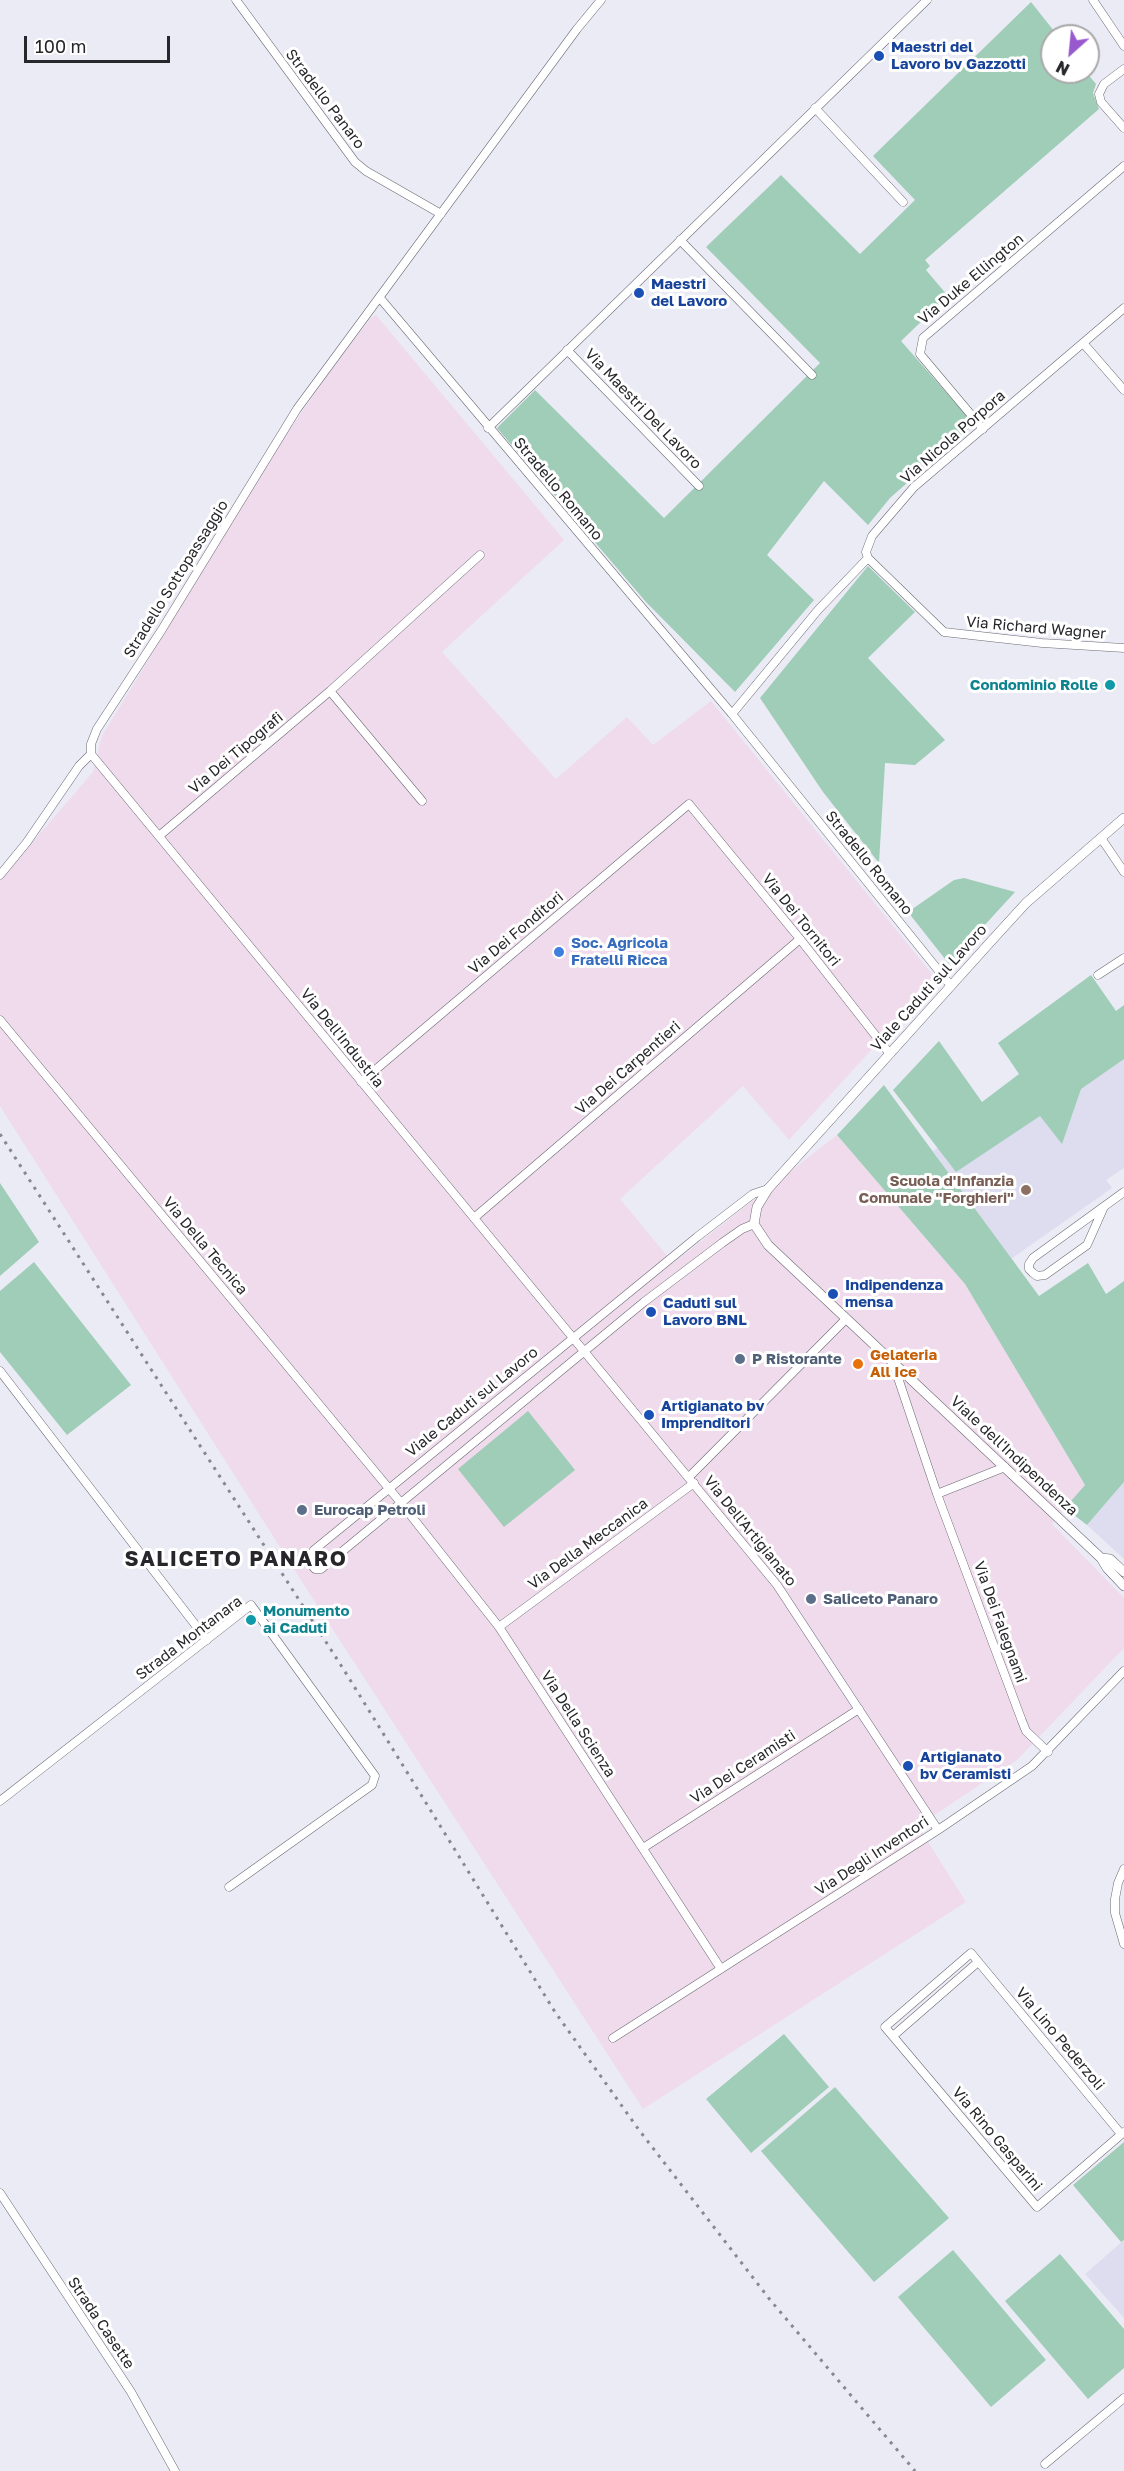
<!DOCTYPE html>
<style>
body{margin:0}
#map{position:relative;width:1124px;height:2471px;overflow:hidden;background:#ebebf6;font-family:"Golos Text",sans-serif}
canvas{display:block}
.north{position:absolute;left:1040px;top:24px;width:60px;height:60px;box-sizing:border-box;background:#fff;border:2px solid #a9a9aa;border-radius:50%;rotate:207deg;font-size:16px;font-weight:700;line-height:24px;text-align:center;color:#27272b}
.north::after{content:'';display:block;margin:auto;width:21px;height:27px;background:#9859cf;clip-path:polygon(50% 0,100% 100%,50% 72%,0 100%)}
.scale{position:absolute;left:24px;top:36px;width:146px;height:27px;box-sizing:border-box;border:3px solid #27272b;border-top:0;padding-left:8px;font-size:18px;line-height:21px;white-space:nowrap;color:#27272b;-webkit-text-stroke:4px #fff;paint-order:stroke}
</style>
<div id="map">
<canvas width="1124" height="2471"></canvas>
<div class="north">N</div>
<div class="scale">100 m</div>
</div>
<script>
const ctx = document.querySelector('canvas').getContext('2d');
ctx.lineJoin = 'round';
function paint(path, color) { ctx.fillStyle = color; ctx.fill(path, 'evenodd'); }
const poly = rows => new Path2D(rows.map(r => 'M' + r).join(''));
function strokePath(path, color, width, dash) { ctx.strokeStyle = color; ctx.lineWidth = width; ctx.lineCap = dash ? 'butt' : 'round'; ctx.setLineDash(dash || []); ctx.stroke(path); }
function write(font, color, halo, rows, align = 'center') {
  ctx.font = font + ' "Golos Text",sans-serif'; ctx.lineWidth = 6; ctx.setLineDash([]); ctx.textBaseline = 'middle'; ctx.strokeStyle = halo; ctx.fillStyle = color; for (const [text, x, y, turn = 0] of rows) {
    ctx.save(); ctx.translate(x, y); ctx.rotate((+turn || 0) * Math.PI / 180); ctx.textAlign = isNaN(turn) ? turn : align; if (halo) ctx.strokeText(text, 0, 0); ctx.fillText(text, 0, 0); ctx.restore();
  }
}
const built = poly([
 [1124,1015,1124,1168,1106,1180,1112,1188,1011,1259,933,1151],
 [1124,1482,1124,1559,1087,1525],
 [1124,2240,1124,2318,1085,2274]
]);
const industrial = poly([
 [376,315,564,540,442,652,556,779,627,717,653,745,711,701,936,979,789,1140,743,1086,620,1199,673,1263,837,1135,965,1284,1085,1485,1052,1524,1124,1598,1124,1648,1017,1760,918,1826,966,1902,643,2109,306,1588,0,1106,0,880,93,772,102,736,283,439,336,363,371,318]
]);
const green = poly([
 [1031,2,1058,36,1052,36,1052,72,1086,72,1096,84,1093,93,1099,109,925,260,930,266,926,270,948,296,901,341,974,424,890,498,868,525,824,481,767,555,814,600,735,692,646,602,497,428,535,390,664,518,820,363,706,247,781,175,860,254,915,200,873,156],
 [868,566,915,612,868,658,945,740,915,765,885,763,879,863,823,792,760,698],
 [964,878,1015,892,949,964,908,912,954,880],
 [1091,975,1116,1011,1124,1005,1124,1059,1081,1089,1062,1144,1040,1116,956,1172,893,1090,939,1041,982,1102,1019,1074,998,1043],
 [884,1085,1039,1296,1088,1263,1106,1294,1124,1281,1124,1482,1087,1525,1065,1508,1085,1485,965,1284,837,1135],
 [0,1183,39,1242,0,1276],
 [34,1262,131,1385,67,1435,0,1352,0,1291],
 [528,1411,575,1470,504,1527,458,1469],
 [784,2034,829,2087,751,2153,706,2099],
 [835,2087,949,2218,874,2282,761,2151],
 [1124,2142,1124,2240,1121,2242,1073,2185],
 [953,2250,1046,2360,991,2407,898,2297],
 [1060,2254,1124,2329,1124,2368,1088,2399,1005,2301]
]);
const minor = poly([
 [236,0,355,162,366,171,441,214],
 [1093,0,1124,46],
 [1124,69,1104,84,1099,94,1101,102,1124,128],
 [815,108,903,202],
 [680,240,812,375],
 [380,298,732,714,951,986],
 [1083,343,1124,390],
 [567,350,699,486],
 [488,428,927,0],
 [983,429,920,354,923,338,1124,166],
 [868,558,944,632,1042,643,1124,648],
 [330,691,422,801],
 [732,714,818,610,868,558,866,552,872,536,914,487,1124,308],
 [91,754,777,1585,938,1830],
 [159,836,330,691,480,555],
 [1101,838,1124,872],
 [0,875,27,842,79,766,91,754,91,744,97,729,161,631,297,409,577,29,601,0],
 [1098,975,1124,958],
 [0,1020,401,1503,499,1627,721,1969],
 [361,1082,689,804,800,939,890,1054],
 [1103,1209,1087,1245,1045,1275,1037,1276,1033,1273,1029,1269,1029,1264,1033,1258,1124,1192],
 [474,1218,800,939],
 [754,1224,742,1229,722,1243,644,1302,321,1569,315,1569,310,1563,310,1556,314,1550,697,1237,753,1194,768,1189],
 [893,1363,937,1494,1022,1721,1026,1731,1048,1752],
 [0,1371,207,1640],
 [689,1477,846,1319],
 [937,1494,1005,1467],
 [499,1627,694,1483],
 [0,1801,251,1605,375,1776,372,1785,229,1887],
 [643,1848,859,1709],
 [1124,1869,1118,1883,1115,1899,1115,1913,1124,1944],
 [893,2036,978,1962],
 [613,2038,938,1830,1032,1766,1124,1671],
 [1121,2134,971,1953,885,2027,1037,2207,1124,2132],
 [0,2193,131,2392,175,2471],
 [1045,2464,1124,2398]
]);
const tertiary = poly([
 [1124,818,1026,903,994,938,768,1189,757,1207,754,1224,768,1245,1101,1558,1107,1568,1124,1586],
 [1101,1558,1110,1559,1124,1572]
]);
const rail = poly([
 [0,1134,344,1670,555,2012,639,2130,771,2301,915,2471]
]);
const markers = [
 [879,56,6,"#1a4fb4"],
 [639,293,6,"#1a4fb4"],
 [1110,685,6,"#0f9aa8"],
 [559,952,6,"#3f7fe0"],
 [1026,1190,6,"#8d6e63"],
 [833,1294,6,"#1a4fb4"],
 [651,1312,6,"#1a4fb4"],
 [740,1359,6,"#5c6f8a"],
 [858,1364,6,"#e8710a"],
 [649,1415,6,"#1a4fb4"],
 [302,1510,6,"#5c6f8a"],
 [811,1599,6,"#5c6f8a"],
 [251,1620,6,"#0f9aa8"],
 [908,1766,6,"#1a4fb4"]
];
const transitNames = [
 ["Maestri del",891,47],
 ["Lavoro bv Gazzotti",891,64],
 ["Maestri",651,284],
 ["del Lavoro",651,301],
 ["Indipendenza",845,1285],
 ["mensa",845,1302],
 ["Caduti sul",663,1303],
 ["Lavoro BNL",663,1320],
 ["Artigianato bv",661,1406],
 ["Imprenditori",661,1423],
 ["Artigianato",920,1757],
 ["bv Ceramisti",920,1774]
];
const streetNames = [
 ["Stradello Panaro",325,99,53],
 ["Via Duke Ellington",971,279,-40],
 ["Via Maestri Del Lavoro",643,409,46],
 ["Via Nicola Porpora",953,437,-41],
 ["Stradello Romano",558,489,50],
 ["Stradello Sottopassaggio",176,579,-58],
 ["Via Richard Wagner",1036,628,5],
 ["Via Dei Tipografi",236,753,-40],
 ["Stradello Romano",869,863,51],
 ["Via Dei Tornitori",801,920,51],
 ["Via Dei Fonditori",516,933,-40],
 ["Viale Caduti sul Lavoro",929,988,-48],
 ["Via Dell'Industria",342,1038,51],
 ["Via Dei Carpentieri",628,1068,-41],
 ["Via Della Tecnica",205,1246,50],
 ["Viale Caduti sul Lavoro",472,1402,-39],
 ["Viale dell'Indipendenza",1014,1456,43],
 ["Via Dell'Artigianato",750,1531,51],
 ["Via Della Meccanica",588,1544,-36],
 ["Via Dei Falegnami",1000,1622,70],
 ["Strada Montanara",189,1638,-37],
 ["Via Della Scienza",578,1724,57],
 ["Via Dei Ceramisti",743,1767,-33],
 ["Via Degli Inventori",872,1856,-33],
 ["Via Lino Pederzoli",1060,2039,50],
 ["Via Rino Gasparini",997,2139,50],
 ["Strada Casette",101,2323,56]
];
const cultureNames = [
 ["Condominio Rolle",1098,685],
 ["Monumento",263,1611,"left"],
 ["ai Caduti",263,1628,"left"]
];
const shopNames = [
 ["Soc. Agricola",571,943],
 ["Fratelli Ricca",571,960]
];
const educationNames = [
 ["Scuola d'Infanzia",1014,1181],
 ["Comunale \"Forghieri\"",1014,1198]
];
const foodNames = [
 ["Gelateria",870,1355],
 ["All Ice",870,1372]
];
const serviceNames = [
 ["P Ristorante",752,1359],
 ["Eurocap Petroli",314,1510],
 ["Saliceto Panaro",823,1599]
];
const districtNames = [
 ["SALICETO PANARO",236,1559]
];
paint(built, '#deddef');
paint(industrial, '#efdbeb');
paint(green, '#9fcdb7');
strokePath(minor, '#6a6a73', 9);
strokePath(tertiary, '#6a6a73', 10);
strokePath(minor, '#fff', 8);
strokePath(tertiary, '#fff', 9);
strokePath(rail, '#888890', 3, [3, 6]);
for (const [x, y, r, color] of markers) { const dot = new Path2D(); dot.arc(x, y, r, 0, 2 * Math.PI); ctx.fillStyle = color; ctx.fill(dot); strokePath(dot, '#fff', 2); }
write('bold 15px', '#164399', '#fff', transitNames, 'left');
write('15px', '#27272b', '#fff', streetNames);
write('bold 15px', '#0d838f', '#fff', cultureNames, 'right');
write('bold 15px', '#366cbe', '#fff', shopNames, 'left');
write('bold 15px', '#785e54', '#fff', educationNames, 'right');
write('bold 15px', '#c56008', '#fff', foodNames, 'left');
write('bold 15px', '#4e5e75', '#fff', serviceNames, 'left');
ctx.letterSpacing = '1.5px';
write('bold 21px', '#27272b', '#fff', districtNames);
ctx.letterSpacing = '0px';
</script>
